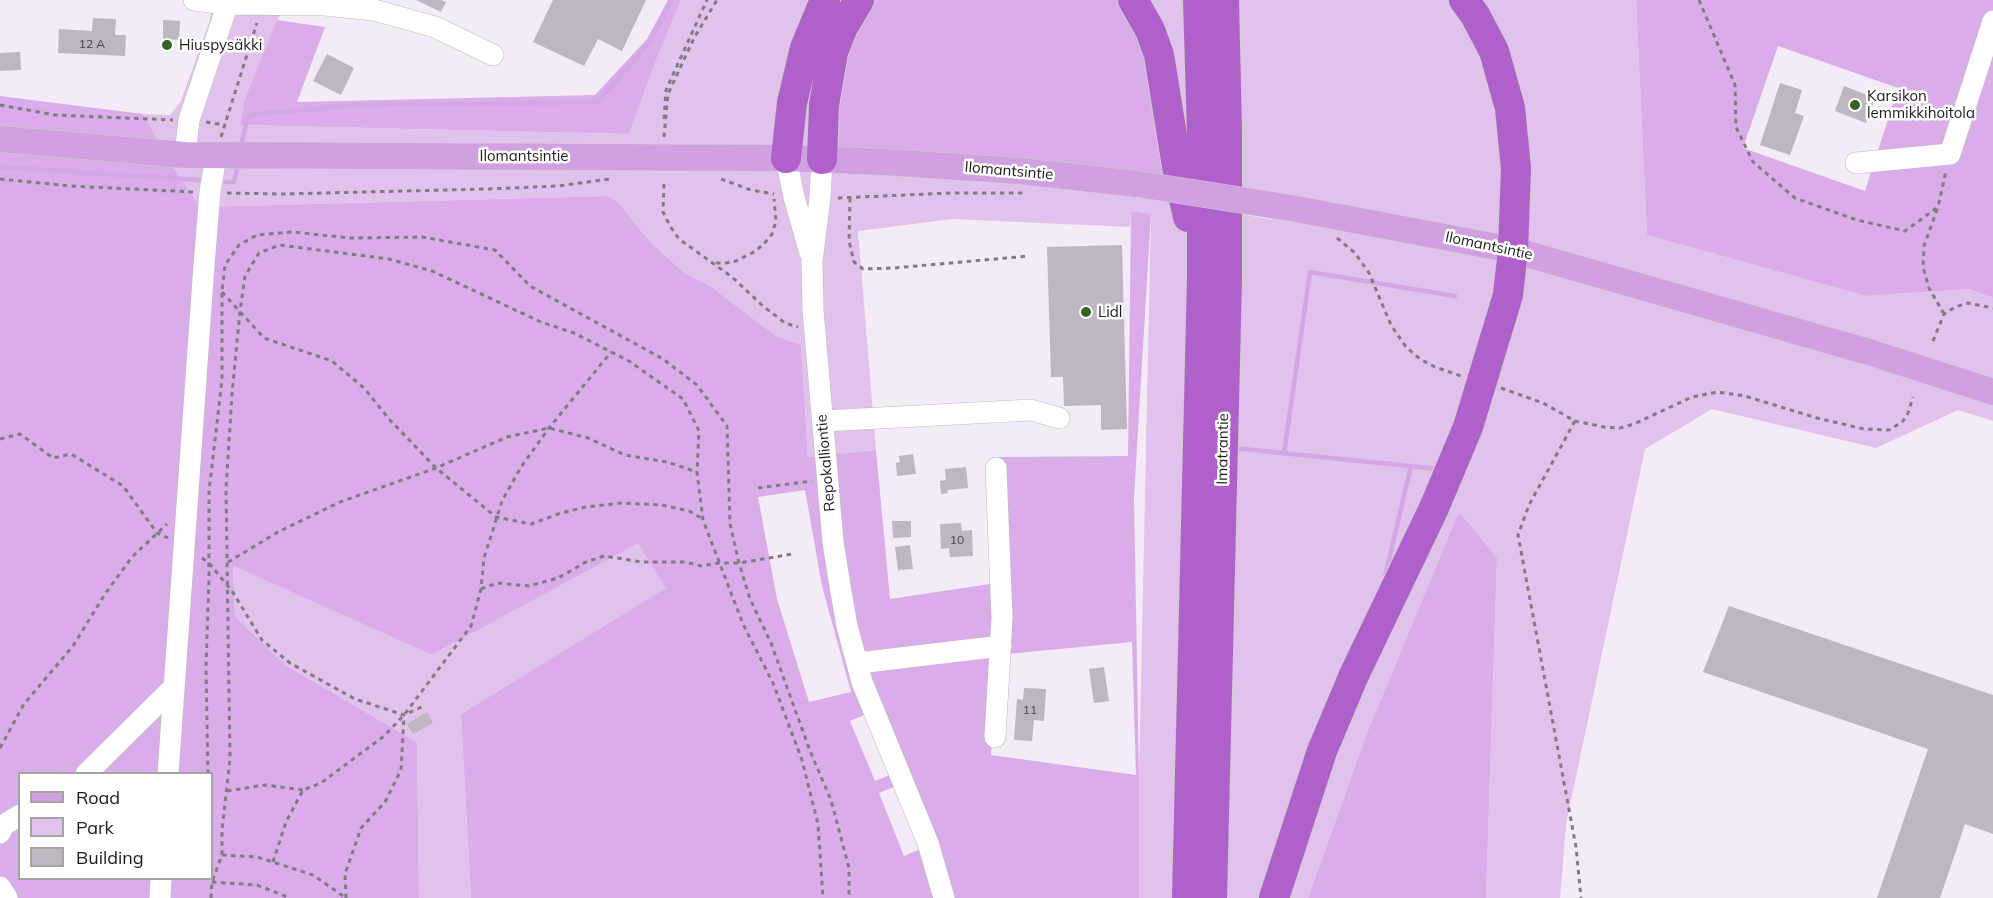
<!DOCTYPE html>
<meta charset="utf-8">
<style>
body{margin:0}
#map{position:relative;width:1993px;height:898px;overflow:hidden;background:#f3ebf6;font-family:Mulish,sans-serif}
canvas{display:block}
.legend{position:absolute;left:18px;top:772px;width:195px;height:108px;box-sizing:border-box;background:#fff;border:2px solid #a5a4a5;margin:0;padding:8px 10px;list-style:none;font-size:18px;color:#1e1b1f}
.legend li{display:flex;align-items:center;gap:12px;height:30px}
.legend b{width:30px;border:2px solid #a5a4a5}
</style>
<div id="map">
<canvas width="1993" height="898"></canvas>
<ul class="legend">
<li><b style="height:8px;background:#d0a0e0"></b>Road</li>
<li><b style="height:16px;background:#e1c2ec"></b>Park</li>
<li><b style="height:16px;background:#beb6c1"></b>Building</li>
</ul>
</div>
<script>
const ctx = document.querySelector('canvas').getContext('2d');
ctx.lineJoin = 'round';
function paint(path, color) { ctx.fillStyle = color; ctx.fill(path, 'evenodd'); }
const poly = rows => new Path2D(rows.map(r => 'M' + r).join(''));
function strokePath(path, color, width, dash) { ctx.strokeStyle = color; ctx.lineWidth = width; ctx.lineCap = dash ? 'butt' : 'round'; ctx.setLineDash(dash || []); ctx.stroke(path); }
function write(font, color, halo, rows, align = 'center') {
  ctx.font = font + ' Mulish,sans-serif'; ctx.lineWidth = 5; ctx.setLineDash([]); ctx.textBaseline = 'middle'; ctx.strokeStyle = halo; ctx.fillStyle = color; for (const [text, x, y, turn = 0] of rows) {
    ctx.save(); ctx.translate(x, y); ctx.rotate((+turn || 0) * Math.PI / 180); ctx.textAlign = isNaN(turn) ? turn : align; if (halo) ctx.strokeText(text, 0, 0); ctx.fillText(text, 0, 0); ctx.restore();
  }
}
const green = poly([
 [213,0,286,0,244,101,240,125,629,134,657,58,681,0,855,0,818,152,163,152,143,114,170,115,180,103,209,23],
 [1137,0,1456,0,1503,109,1508,239,1186,179],
 [1474,0,1636,0,1647,235,1866,296,1969,289,1993,298,1993,421,1958,410,1876,448,1712,409,1645,449,1566,824,1560,898,1486,898,1497,558,1364,741,1308,898,1139,898,1139,777,1151,214,1131,211,1130,227,952,219,858,231,876,450,808,457,801,345,776,336,710,286,685,273,650,242,619,203,608,196,199,207,166,156,883,167,1151,196,1156,200,1270,219,1283,210,1517,257,1522,192],
 [638,542,667,588,461,714,471,898,419,898,417,742,285,665,235,616,233,566,432,655]
]);
const forest = poly([
 [668,0,681,0,657,58,629,134,240,125,244,101,277,20,325,27,297,102,595,95,647,39],
 [865,0,1126,0,1133,10,1176,179,827,153,827,107],
 [1636,0,1993,0,1993,298,1969,289,1866,296,1647,235],
 [1778,46,1898,88,1865,191,1743,148],
 [0,96,143,114,166,156,200,207,608,196,619,203,650,242,685,273,710,286,776,336,801,345,808,457,876,450,890,599,1003,582,998,457,1128,456,1131,211,1151,214,1134,497,1139,777,1139,898,471,898,461,714,666,588,638,543,432,655,233,566,235,616,285,665,417,742,419,898,0,898],
 [805,490,822,586,851,692,809,702,777,599,758,497],
 [1132,642,1136,775,991,755,996,655],
 [871,712,897,772,875,781,850,721],
 [20,774,212,774,212,878,20,878],
 [901,784,926,847,904,856,879,793],
 [1459,512,1497,558,1486,898,1308,898,1364,741]
]);
const stream = poly([
 [242,142,248,115,358,105,598,102,650,42,672,0],
 [0,167,199,180],
 [225,182,234,182,237,170],
 [1233,448,1439,469],
 [1284,453,1310,272,1455,296],
 [1385,577,1411,466]
]);
const building = poly([
 [416,0,441,0,446,2,441,12],
 [553,0,646,0,622,51,598,39,584,66,533,42],
 [93,18,116,19,115,35,126,35,125,56,58,53,59,29,92,31],
 [163,20,180,21,179,40,163,39],
 [20,52,21,70,0,71,0,53],
 [327,54,354,68,341,95,313,81],
 [1780,83,1802,90,1795,113,1804,116,1790,155,1760,145],
 [1844,86,1875,98,1866,123,1835,111],
 [1122,245,1127,429,1101,430,1101,405,1064,406,1063,377,1051,377,1047,247],
 [913,454,916,474,897,476,896,463,900,462,899,456],
 [966,467,968,488,947,490,948,493,941,494,940,481,946,480,945,469],
 [892,521,911,521,911,537,893,538],
 [961,523,962,531,972,530,973,556,950,557,949,548,941,549,940,524],
 [910,545,913,569,898,570,895,547],
 [1729,606,1993,695,1993,834,1965,824,1940,898,1877,898,1928,749,1703,672],
 [1104,667,1109,701,1094,703,1089,669],
 [1024,688,1046,689,1044,721,1034,720,1032,741,1014,740,1017,699,1023,700],
 [427,712,433,723,413,734,407,724]
]);
const path = poly([
 [1699,0,1735,85,1736,127,1753,162,1795,198,1857,220,1905,231,1938,207],
 [0,105,55,115,173,120],
 [664,119,666,90,707,0],
 [206,122,225,125],
 [221,137,257,23],
 [664,137,668,94,694,38,717,0],
 [0,179,71,186,194,192],
 [721,179,751,190,774,194],
 [664,184,663,212,670,226,679,239,732,277,763,306,785,323,798,327],
 [227,193,283,194,487,189,558,186,610,179],
 [838,198,950,193,1023,193],
 [850,198,849,241,854,262,863,269,894,268,1029,256],
 [1337,238,1355,253,1369,273,1391,325,1406,347,1420,359,1435,367,1461,376],
 [716,263,726,263,736,261,752,253,763,245,772,234,776,221,774,199],
 [222,292,264,338,332,361,364,388,389,419,436,468,496,517,531,524,561,513,586,507,622,503,662,505,689,511,703,519],
 [1944,314,1929,288,1923,267,1924,246,1938,207,1946,171],
 [1933,341,1944,314,1955,307,1968,303,1993,308],
 [1501,388,1543,403,1575,421,1604,427,1620,428,1634,424,1692,397,1717,392,1745,396,1817,418,1864,429,1889,430,1902,422,1907,416,1913,397],
 [1575,421,1529,505,1518,535,1576,847,1581,898],
 [0,439,20,434,53,458,71,454,123,486,157,533,168,538],
 [758,488,812,481],
 [202,558,209,563,232,591,262,640,290,663,355,699,404,715,424,706],
 [228,562,278,532,340,502,436,468,507,437,549,428,588,438,625,455,667,462,697,472],
 [481,589,497,583,529,586,558,578,586,562,604,556,642,562,685,562,701,566,719,563,739,563,792,554],
 [0,748,24,704,73,646,105,594,132,557,167,524],
 [208,774,206,667,209,577,209,491,222,380,222,292,225,265,239,245,257,235,292,232,350,238,422,237,495,250,530,286,663,359,697,385,727,426,730,524,739,563,750,599,771,643,810,751,831,800,849,868,849,898],
 [227,791,265,785,303,790],
 [222,855,257,857,313,875,346,898],
 [273,862,286,822,303,790,321,783,384,736,404,715,471,626,481,589,484,558,502,501,521,467,549,428,611,352],
 [212,882,257,885,290,898],
 [211,898,212,882,222,855,222,830,230,759,226,489,232,394,240,311,245,276,259,253,280,245,389,259,432,271,541,322,574,333,629,361,683,399,699,431,697,472,703,520,743,624,773,683,802,760,818,824,823,898],
 [346,898,345,874,361,828,385,802,401,770,404,716]
]);
const minor = poly([
 [194,0,227,4,325,5,374,10,435,27,493,55],
 [185,155,189,120,229,0],
 [786,158,794,197,810,253],
 [822,159,820,198,812,261,813,310,833,542,840,586,847,626,862,682,928,843,944,898],
 [1856,163,1950,154,1993,21],
 [823,421,1031,410,1059,418],
 [858,663,1001,646],
 [995,737,1002,618,996,468],
 [86,774,174,687],
 [168,774,204,265,210,192,216,156],
 [0,833,4,825,20,815],
 [0,887,7,898],
 [160,898,161,878]
]);
const major = poly([
 [0,139,185,155,786,158,884,162,1020,171,1138,184],
 [1291,208,1513,250,1872,353,1993,392]
]);
const highway = poly([
 [1133,0,1150,30,1159,55,1178,172,1188,217],
 [786,158,792,103,805,48,825,0],
 [822,159,824,105,833,52,843,27,859,0],
 [1187,898,1202,278,1202,132,1198,0],
 [1212,898,1227,278,1227,133,1224,0],
 [1274,898,1322,751,1354,675,1434,508,1468,427,1508,295,1513,250,1516,168,1510,108,1494,51,1475,15,1464,0]
]);
const majorBridge = poly([
 [1138,184,1291,208]
]);
const markers = [
 [167,45,6,"#366321"],
 [1855,105,6,"#366321"],
 [1086,312,6,"#366321"]
];
const numberNames = [
 ["12 A",92,44],
 ["10",957,540],
 ["11",1030,710]
];
const poiNames = [
 ["Hiuspysäkki",179,45],
 ["Karsikon",1867,96],
 ["lemmikkihoitola",1867,113],
 ["Lidl",1098,312]
];
const streetNames = [
 ["Ilomantsintie",524,156],
 ["Ilomantsintie",1009,171,5],
 ["Ilomantsintie",1489,246,12],
 ["Imatrantie",1223,449,-89],
 ["Repokalliontie",826,463,-95]
];
paint(green, '#e1c2ec');
paint(forest, '#daadea');
strokePath(stream, '#d3a7e3', 4.5);
paint(building, '#beb6c1');
strokePath(minor, '#c0b9c3', 22);
strokePath(major, '#cecdce', 27);
strokePath(highway, '#cecdce', 32);
strokePath(path, '#817b83', 3, [4.5, 4.5]);
strokePath(minor, '#fff', 21);
strokePath(major, '#d0a0e0', 26);
strokePath(highway, '#b060cb', 30);
strokePath(majorBridge, '#cecdce', 27, []);
strokePath(majorBridge, '#d0a0e0', 26);
for (const [x, y, r, color] of markers) { const dot = new Path2D(); dot.arc(x, y, r, 0, 2 * Math.PI); ctx.fillStyle = color; ctx.fill(dot); strokePath(dot, '#fff', 2); }
write('12px', '#464248', null, numberNames);
write('15px', '#1e1b1f', '#fff', poiNames, 'left');
write('15px', '#1e1b1f', '#fff', streetNames);
</script>
